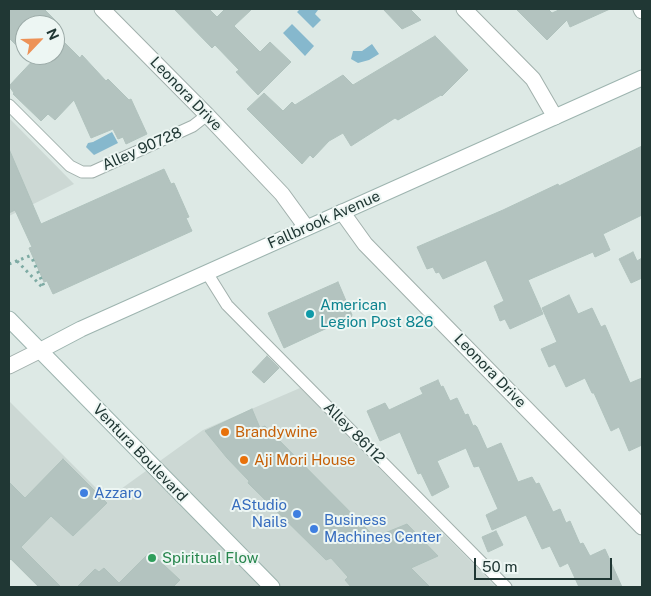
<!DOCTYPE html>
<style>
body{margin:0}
#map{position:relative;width:651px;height:596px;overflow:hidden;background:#dde9e5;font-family:"Public Sans",sans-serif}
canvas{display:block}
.frame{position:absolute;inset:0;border:10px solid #203734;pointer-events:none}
.north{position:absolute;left:15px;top:15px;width:50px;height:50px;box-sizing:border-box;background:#edf6f3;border:1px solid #9baaa7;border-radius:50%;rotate:66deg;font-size:14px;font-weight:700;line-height:20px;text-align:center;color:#203734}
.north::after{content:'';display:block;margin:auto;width:18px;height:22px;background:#ed9257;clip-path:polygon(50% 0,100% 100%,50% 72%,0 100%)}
.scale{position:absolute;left:474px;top:558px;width:138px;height:22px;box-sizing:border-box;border:2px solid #203734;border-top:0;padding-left:6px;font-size:15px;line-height:18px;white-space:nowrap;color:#203734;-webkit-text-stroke:4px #edf6f3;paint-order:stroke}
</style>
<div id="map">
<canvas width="651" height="596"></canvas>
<div class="frame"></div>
<div class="north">N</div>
<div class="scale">50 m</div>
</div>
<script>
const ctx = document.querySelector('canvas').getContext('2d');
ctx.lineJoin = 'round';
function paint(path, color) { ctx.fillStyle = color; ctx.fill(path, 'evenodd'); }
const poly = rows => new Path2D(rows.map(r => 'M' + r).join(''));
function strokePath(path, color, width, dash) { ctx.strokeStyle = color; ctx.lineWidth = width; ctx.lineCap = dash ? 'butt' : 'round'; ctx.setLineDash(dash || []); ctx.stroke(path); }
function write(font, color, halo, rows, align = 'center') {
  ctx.font = font + ' "Public Sans",sans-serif'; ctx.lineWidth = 4; ctx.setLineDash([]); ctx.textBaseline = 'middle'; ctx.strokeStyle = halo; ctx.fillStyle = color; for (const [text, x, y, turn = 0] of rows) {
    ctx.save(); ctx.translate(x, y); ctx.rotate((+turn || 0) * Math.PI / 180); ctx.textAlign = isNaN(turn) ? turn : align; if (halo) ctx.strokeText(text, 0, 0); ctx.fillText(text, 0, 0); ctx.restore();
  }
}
const built = poly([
 [9,118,74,184,9,216],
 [300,388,496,587,38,587,9,558,9,401,107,499,203,430]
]);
const water = poly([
 [300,9,316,9,318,10,315,14,321,20,313,28,297,12],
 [292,24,314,46,305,56,283,33],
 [372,44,379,54,369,60,358,63,351,59,353,51,362,51],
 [112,132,118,143,94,155,86,147,88,143,93,142]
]);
const building = poly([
 [9,9,44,9,60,25,25,25,25,54,9,38,9,9],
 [174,9,209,9,217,17,225,9,252,9,234,26,260,52,270,42,291,62,258,95,236,72,239,70,215,45,212,48,174,9],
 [383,9,410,9,421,20,402,29,383,9],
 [516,9,548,9,552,13,561,9,610,9,570,27,567,20,547,40,516,9],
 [55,33,80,58,82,55,106,81,108,79,129,100,131,99,147,134,126,144,123,137,118,139,113,129,91,138,74,100,55,120,48,114,41,121,13,94,14,93,9,86,38,55,55,55,55,33],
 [435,36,468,70,442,96,441,95,398,120,395,118,351,146,343,133,329,141,313,158,310,155,302,164,247,109,264,93,283,111,292,102,295,105,343,75,353,85,435,36],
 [642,146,642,215,603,234,610,250,595,257,593,252,528,280,543,314,510,329,505,319,500,321,494,306,504,301,486,260,443,279,439,272,436,273,433,267,427,269,417,247,503,210,558,184,559,186,642,146],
 [9,149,41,224,164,169,171,184,174,183,189,217,186,218,192,231,53,294,47,281,44,282,29,248,32,247,15,210,9,213,9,149],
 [633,252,637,261,642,258,642,278,631,283,619,259,633,252],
 [338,282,352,315,351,317,284,348,268,313,338,282],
 [569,295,578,314,592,308,601,327,605,325,630,383,642,378,642,445,629,451,619,427,611,431,594,393,592,393,585,378,566,387,555,364,549,367,541,349,557,342,542,308,569,295],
 [267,356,279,368,264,383,252,372,267,356],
 [438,380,441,387,443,386,450,401,457,398,465,415,468,414,473,426,475,425,477,427,487,449,501,443,518,482,532,477,536,484,539,483,553,512,560,509,566,523,570,521,580,544,583,543,590,556,605,549,622,587,579,587,568,563,560,567,550,546,542,549,526,515,492,530,486,515,498,509,479,466,474,467,466,448,437,461,449,487,432,496,421,473,418,474,400,432,380,441,367,411,385,403,389,410,423,394,420,388,438,380],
 [252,409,260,428,265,426,375,537,407,524,438,556,411,568,430,587,351,587,345,580,348,577,331,558,326,560,248,483,249,481,227,458,205,431,252,409],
 [63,459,107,503,73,536,51,516,21,547,61,587,39,587,11,559,9,561,9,482,25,498,63,459],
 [496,531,503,545,488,552,482,537,496,531],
 [150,552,180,580,173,587,77,587,95,569,99,572,104,568,119,583,150,552]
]);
const path = poly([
 [17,261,42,287,44,286,31,256],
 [9,264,32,255]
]);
const service = poly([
 [9,105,70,166,82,172,92,172,193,126,207,115],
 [207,273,227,305,506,587]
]);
const minor = poly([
 [102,9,207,115,282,194,306,227],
 [464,9,533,79,555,117],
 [641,9,642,11],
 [342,212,365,244,642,527]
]);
const tertiary = poly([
 [9,366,41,350]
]);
const secondary = poly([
 [9,319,272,587],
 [41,350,81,329,642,78]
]);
const markers = [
 [310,314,5,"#0f9aa8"],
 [225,432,5,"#e8710a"],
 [244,460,5,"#e8710a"],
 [84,493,5,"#3f7fe0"],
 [297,514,5,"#3f7fe0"],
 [314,529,5,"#3f7fe0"],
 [152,558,5,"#2e9e5b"]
];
const streetNames = [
 ["Leonora Drive",186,94,46],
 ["Alley 90728",142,149,-24],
 ["Fallbrook Avenue",324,220,-24],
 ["Leonora Drive",490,371,46],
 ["Alley 86112",354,433,45],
 ["Ventura Boulevard",140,453,46]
];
const cultureNames = [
 ["American",320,305],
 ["Legion Post 826",320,322]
];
const foodNames = [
 ["Brandywine",235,432],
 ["Aji Mori House",254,460]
];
const shopNames = [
 ["Azzaro",94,493],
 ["AStudio",287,505,"right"],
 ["Nails",287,522,"right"],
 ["Business",324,520],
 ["Machines Center",324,537]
];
const leisureNames = [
 ["Spiritual Flow",162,558]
];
paint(built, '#ccd8d4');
paint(water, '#86b8cd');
paint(building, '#b3c3bf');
strokePath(building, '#b0c2bd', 1);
strokePath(service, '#a1b0ac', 13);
strokePath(minor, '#a1b0ac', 17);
strokePath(tertiary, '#a1b0ac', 17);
strokePath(secondary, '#9db4af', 17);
strokePath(path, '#7eaba4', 3, [2.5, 4]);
strokePath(service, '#fff', 11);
strokePath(minor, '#fff', 15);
strokePath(tertiary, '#fff', 15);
strokePath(secondary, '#fff', 15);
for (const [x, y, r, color] of markers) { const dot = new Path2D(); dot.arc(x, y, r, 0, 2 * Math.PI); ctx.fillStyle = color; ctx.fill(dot); strokePath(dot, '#edf6f3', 2); }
write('15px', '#203734', '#edf6f3', streetNames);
write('15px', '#0d838f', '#edf6f3', cultureNames, 'left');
write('15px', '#c56008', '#edf6f3', foodNames, 'left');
write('15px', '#366cbe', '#edf6f3', shopNames, 'left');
write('15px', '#27864d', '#edf6f3', leisureNames, 'left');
</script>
